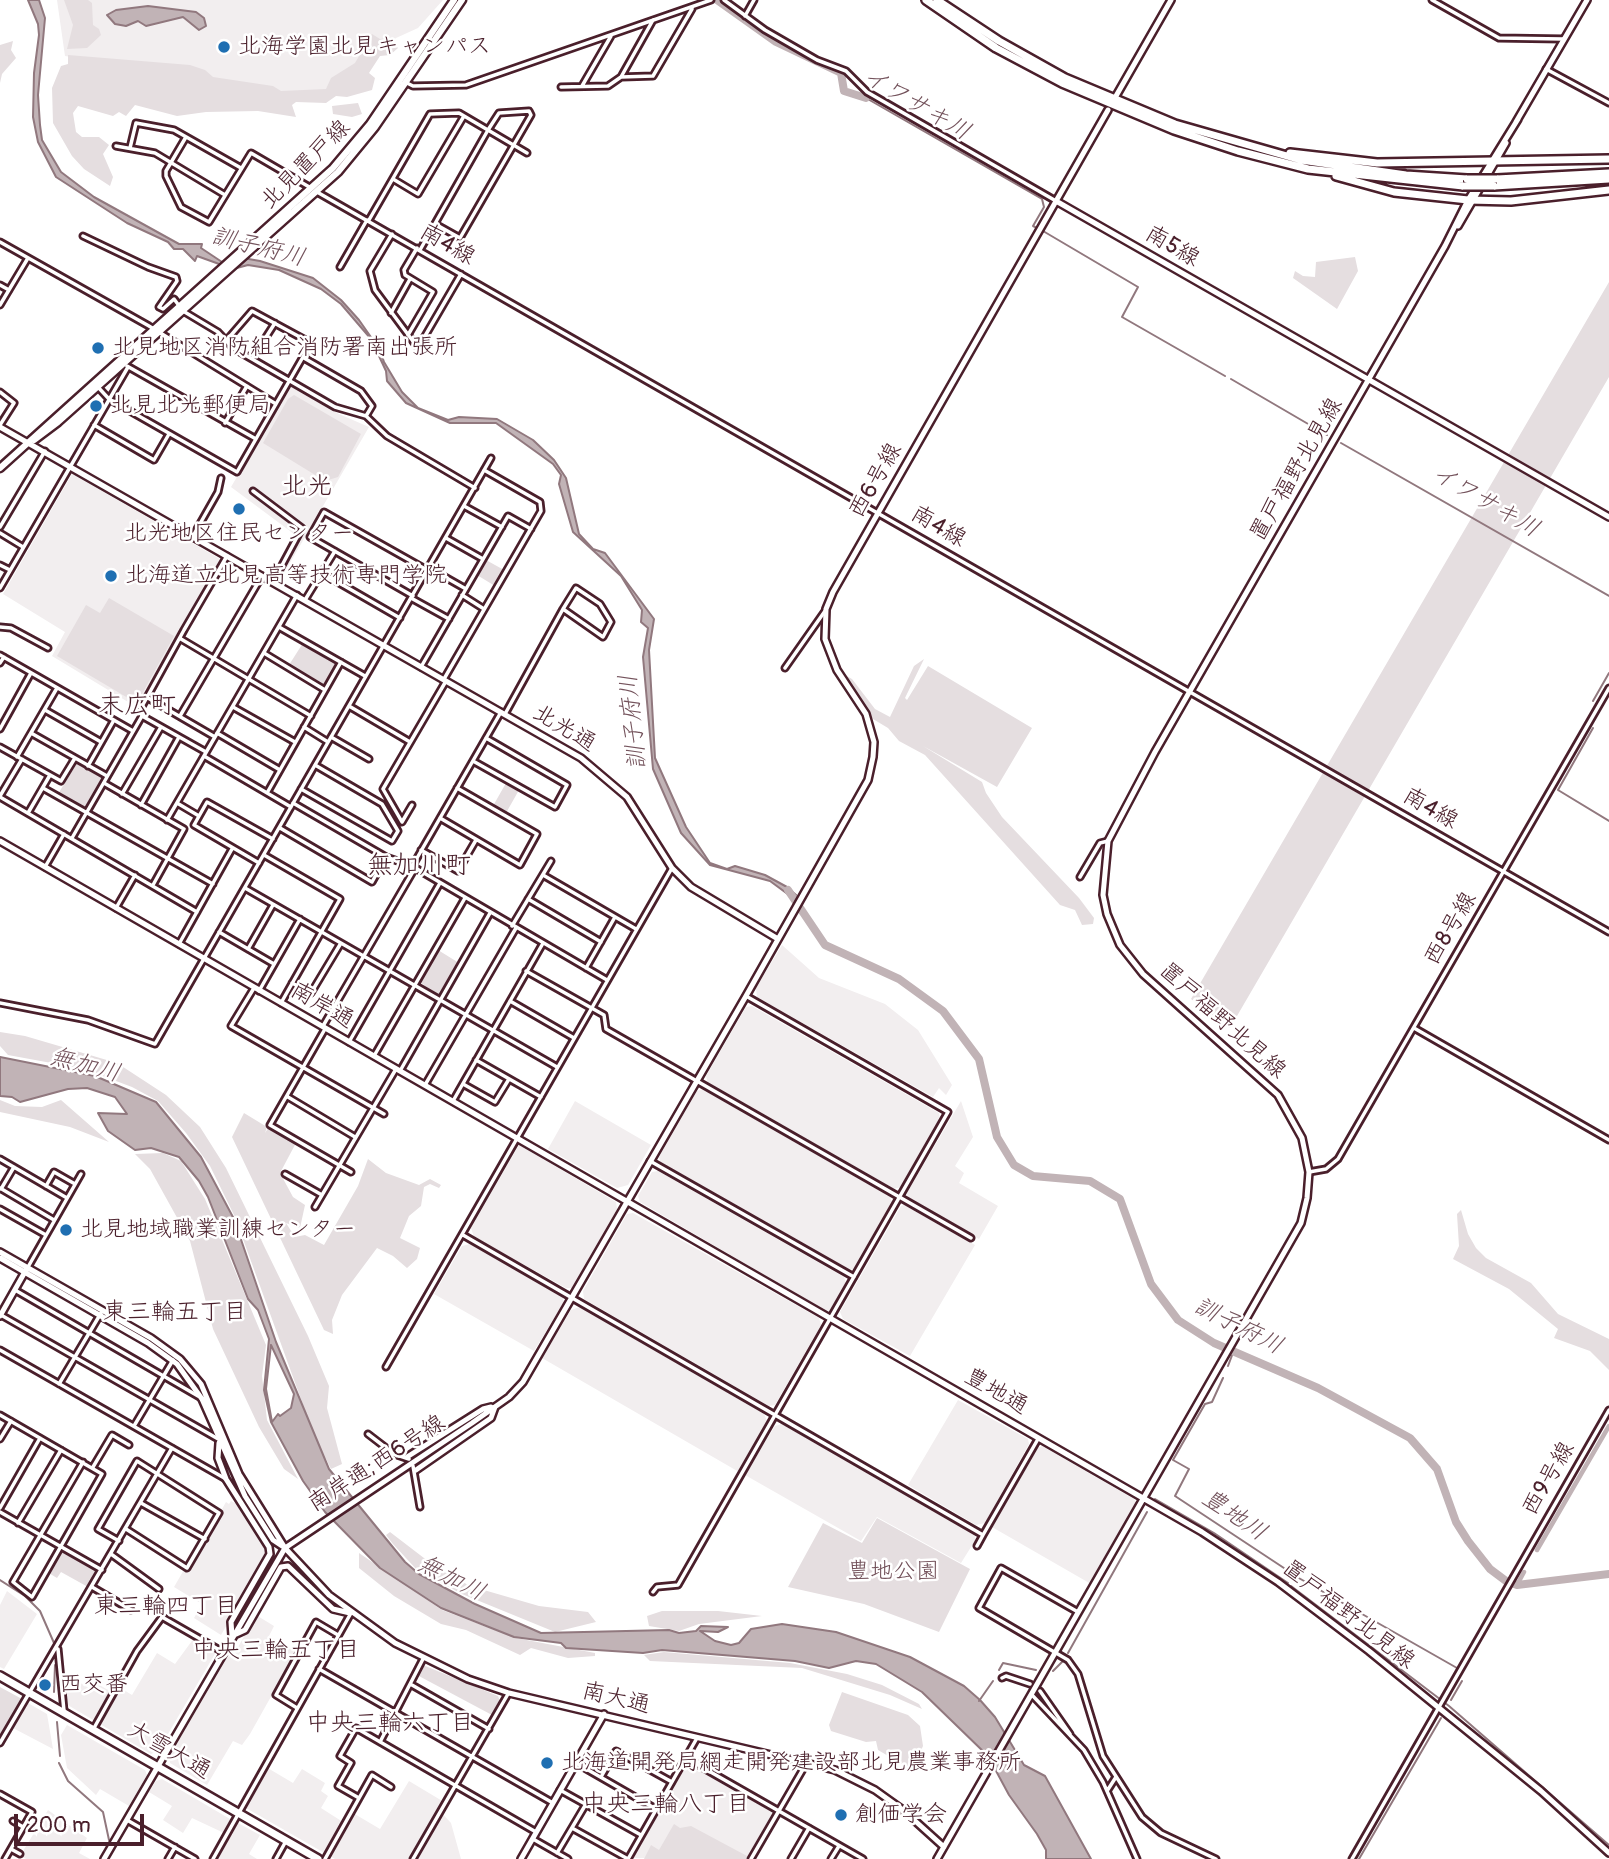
<!DOCTYPE html>
<meta charset="utf-8">
<style>
body{margin:0}
#map{position:relative;width:1609px;height:1859px;overflow:hidden;background:#fff;font-family:Pangolin,sans-serif}
canvas{display:block}
.scale{position:absolute;left:14px;top:1814px;width:130px;height:32px;box-sizing:border-box;border:4px solid #4a1f2b;border-top:0;padding-left:9px;font-size:21px;line-height:24px;white-space:nowrap;color:#4a1f2b;-webkit-text-stroke:5px #fff;paint-order:stroke}
</style>
<div id="map">
<canvas width="1609" height="1859"></canvas>
<div class="scale">200 m</div>
</div>
<script>
const ctx = document.querySelector('canvas').getContext('2d');
ctx.lineJoin = 'round';
function paint(path, color) { ctx.fillStyle = color; ctx.fill(path, 'evenodd'); }
const poly = rows => new Path2D(rows.map(r => 'M' + r).join(''));
function strokePath(path, color, width, dash) { ctx.strokeStyle = color; ctx.lineWidth = width; ctx.lineCap = dash ? 'butt' : 'round'; ctx.setLineDash(dash || []); ctx.stroke(path); }
function write(font, color, halo, rows, align = 'center') {
  ctx.font = font + ' Pangolin,"Klee One",sans-serif'; ctx.lineWidth = 5; ctx.setLineDash([]); ctx.textBaseline = 'middle'; ctx.strokeStyle = halo; ctx.fillStyle = color; for (const [text, x, y, turn = 0] of rows) {
    ctx.save(); ctx.translate(x, y); ctx.rotate((+turn || 0) * Math.PI / 180); ctx.textAlign = isNaN(turn) ? turn : align; if (halo) ctx.strokeText(text, 0, 0); ctx.fillText(text, 0, 0); ctx.restore();
  }
}
const built = poly([
 [57,0,443,0,418,28,396,38,327,92,280,92,65,56],
 [291,385,339,414,369,427,280,580,272,576,294,534,231,487],
 [72,474,220,559,138,708,52,656,65,632,3,594],
 [782,945,819,978,885,1004,918,1030,952,1085,946,1095,939,1088,933,1097,757,997,756,988],
 [752,1006,939,1113,940,1119,901,1187,893,1189,708,1084,706,1076,746,1007],
 [703,1089,890,1197,892,1202,853,1269,847,1270,661,1164,659,1157,697,1091],
 [575,1101,651,1145,628,1185,617,1188,548,1149],
 [961,1101,973,1137,955,1166,964,1173,959,1183,998,1206,979,1239,908,1198,907,1193],
 [519,1145,616,1202,617,1209,573,1288,566,1288,474,1237,471,1228],
 [658,1171,844,1277,846,1283,830,1310,826,1311,640,1202,638,1196,652,1172],
 [904,1205,975,1245,910,1356,843,1319,840,1312,901,1206],
 [633,1213,819,1318,821,1325,775,1405,769,1406,584,1299,583,1291,627,1214],
 [470,1244,562,1296,564,1302,534,1351,434,1294,462,1246],
 [580,1307,764,1414,767,1421,739,1472,542,1358,571,1310],
 [958,1400,1028,1439,1029,1444,985,1523,976,1525,908,1485],
 [782,1424,973,1533,976,1539,961,1563,877,1517,861,1541,745,1475,775,1426],
 [1042,1446,1134,1499,1137,1504,1091,1584,992,1527,1038,1448],
 [231,1501,237,1504,268,1554,221,1635,194,1618,202,1604,174,1587,185,1568,188,1569,226,1502,229,1504],
 [7,1591,37,1614,4,1669,0,1667,0,1605],
 [256,1615,274,1626,269,1636,296,1652,250,1734,242,1745,233,1741,207,1785,170,1763,169,1757,227,1658,237,1649],
 [194,1638,216,1652,158,1751,151,1754,66,1704,64,1673,92,1690,96,1683,115,1694,119,1687,132,1695,157,1653,175,1664],
 [28,1703,47,1714,53,1749,13,1728],
 [67,1725,145,1770,147,1775,129,1806,100,1789,96,1795,67,1768,61,1735],
 [687,1762,773,1812,746,1859,632,1858],
 [266,1767,293,1783,302,1769,325,1783,321,1791,328,1796,321,1808,346,1824,353,1813,380,1829,409,1781,444,1802,439,1810,451,1823,461,1859,335,1859,246,1808,244,1805],
 [162,1779,230,1819,224,1833,192,1818,183,1833,163,1820,172,1806,149,1792,156,1781],
 [48,1810,87,1838,79,1853,90,1859,26,1859,20,1856],
 [238,1823,260,1835,249,1854,257,1859,215,1859]
]);
const green = poly([
 [64,0,88,0,92,3,93,25,99,29,101,35,87,48,67,49,73,25],
 [372,34,380,39,389,38,398,48,390,55,380,56,369,73,375,78,372,90,347,97,336,96,326,103,296,102,292,105,296,117,258,111,206,112,177,116,135,105,126,116,119,112,113,116,78,106,73,113,76,132,82,137,99,137,109,145,103,154,113,177,110,186,84,169,72,156,53,123,52,88,61,66,68,64,68,55,190,65,205,70,213,77,273,86,281,91,326,89,331,78,355,63],
 [13,41,11,50,16,58,2,74,0,83,0,45],
 [358,103,362,114,352,117,333,114,332,106],
 [1355,257,1358,271,1337,309,1293,278,1295,271,1303,276,1315,277,1316,262],
 [1609,282,1609,377,1230,1028,1191,999],
 [294,395,361,434,338,477,325,481,263,443,288,399],
 [486,560,504,570,495,586,477,575],
 [109,598,174,636,142,694,128,698,57,656,86,605,100,613],
 [303,643,337,663,324,685,289,665],
 [924,659,905,698,907,700,928,666,1032,728,997,787,923,746,982,782,986,793,1002,817,1079,898,1094,918,1093,924,1082,925,1075,910,1060,905,925,755,899,741,888,728,873,719,843,674,852,679,875,709,890,717,914,666],
 [77,763,102,777,86,808,58,794],
 [506,783,519,790,506,813,493,806],
 [438,950,459,963,438,996,420,982],
 [0,1032,25,1036,117,1063,166,1095,200,1127,226,1168,308,1336,329,1386,327,1408,342,1464,331,1469,314,1435,235,1217,210,1166,186,1133,158,1101,132,1087,84,1069,8,1055,0,1046],
 [0,1100,15,1106,42,1107,61,1100,109,1142,70,1127,0,1112],
 [244,1113,267,1127,265,1133,270,1125,297,1141,280,1173,293,1197,305,1205,300,1228,286,1223,295,1237,305,1235,324,1245,358,1186,368,1159,386,1173,419,1185,430,1179,441,1185,439,1188,430,1184,424,1187,421,1206,409,1216,400,1238,420,1248,417,1259,407,1268,393,1256,377,1248,342,1295,332,1320,333,1334,324,1330,232,1137],
 [163,1153,181,1161,205,1199,266,1345,262,1376,267,1420,298,1479,284,1469,259,1427,213,1329,190,1241,150,1169,135,1154],
 [1461,1210,1468,1234,1476,1248,1486,1258,1531,1283,1558,1314,1609,1339,1609,1370,1590,1351,1554,1338,1558,1329,1509,1289,1453,1259,1459,1246,1457,1214],
 [877,1518,970,1569,939,1632,864,1604,788,1587,823,1523,862,1543],
 [390,1532,437,1568,470,1586,539,1606,588,1612,596,1622,555,1632,462,1594,417,1570,393,1544,386,1535],
 [60,1549,97,1571,88,1587,61,1572,57,1578,47,1572],
 [359,1553,442,1610,516,1638,595,1653,595,1656,568,1658,531,1648,520,1655,466,1630,441,1624,394,1596,359,1568],
 [662,1611,718,1611,762,1616,699,1624,679,1631,649,1626,647,1616],
 [664,1652,790,1663,847,1674,882,1685,919,1704,922,1709,890,1695,802,1668,650,1661,644,1655],
 [423,1665,498,1696,500,1701,492,1715,417,1675],
 [0,1687,22,1699,0,1736],
 [842,1692,908,1715,920,1726,923,1746,912,1770,878,1750,876,1741,866,1742,831,1731,829,1725],
 [674,1824,680,1828,691,1826,747,1856,746,1859,644,1859,651,1845,659,1850]
]);
const water = poly([
 [28,0,39,0,45,18,38,95,40,125,42,140,61,172,94,197,179,244,202,244,201,248,222,262,243,258,260,261,313,278,341,300,359,320,380,350,384,362,402,392,418,408,448,420,459,417,497,419,533,440,554,460,566,478,579,534,593,549,605,553,654,619,649,650,655,758,686,827,710,863,727,869,735,866,765,875,787,887,796,895,793,898,770,881,710,865,681,833,653,769,643,657,648,628,641,622,642,610,621,576,573,532,559,484,561,475,553,464,496,423,450,423,406,403,387,381,386,371,371,339,341,304,321,289,279,270,248,265,233,269,197,256,195,261,183,249,174,249,168,242,127,223,56,177,38,142,33,117,34,73,39,35,38,24,28,0],
 [148,6,196,12,204,18,206,26,199,30,183,17,146,26,138,21,126,26,115,24,107,15,116,10,148,6],
 [0,1057,95,1076,156,1102,201,1157,234,1219,276,1342,329,1469,405,1562,419,1574,475,1604,541,1633,669,1630,679,1633,696,1631,701,1626,728,1627,718,1632,700,1631,715,1641,731,1645,739,1643,751,1629,782,1624,836,1632,910,1657,964,1686,980,1700,995,1717,1024,1765,1045,1776,1091,1859,1046,1859,1046,1850,1037,1834,1009,1795,988,1756,922,1692,876,1664,856,1661,829,1668,795,1661,662,1650,643,1653,566,1648,561,1643,514,1637,441,1608,380,1568,325,1512,303,1481,271,1422,264,1390,269,1339,258,1310,248,1299,208,1197,199,1181,179,1157,151,1148,135,1150,108,1131,98,1113,127,1114,115,1097,87,1088,68,1089,20,1102,12,1097,0,1096,0,1057],
 [271,1345,294,1394,291,1408,280,1416,278,1414,272,1422,266,1389,271,1345]
]);
const stream = poly([
 [720,2,721,1],
 [866,98,1042,199,1044,207,1033,226,1035,227],
 [1043,231,1138,287,1122,317,1225,376],
 [1231,379,1327,435],
 [1341,443,1609,596],
 [1593,701,1609,673],
 [1593,728,1558,790,1609,821],
 [1228,1366,1234,1350],
 [1223,1378,1212,1402,1205,1404,1173,1460,1189,1469,1175,1496,1293,1574],
 [1155,1499,1214,1533,1288,1583],
 [1297,1577,1457,1668],
 [0,1580,25,1596,40,1611,54,1643],
 [1291,1586,1449,1706,1609,1845],
 [1068,1653,1147,1512],
 [999,1670,1003,1663,1036,1670],
 [1053,1671,1063,1661],
 [54,1692,55,1665],
 [1451,1700,1462,1681],
 [979,1701,993,1681],
 [57,1722,60,1756],
 [59,1763,68,1781,103,1812,109,1840],
 [1359,1859,1441,1718]
]);
const canal = poly([
 [1537,1550,1609,1426],
 [1517,1585,1524,1572]
]);
const river = poly([
 [717,0,776,42,841,73,844,91,866,98],
 [788,890,825,945,899,979,943,1011,979,1059,997,1137,1014,1165,1033,1176,1090,1181,1120,1199,1151,1284,1178,1320,1214,1343,1318,1388,1410,1438,1437,1469,1456,1522,1468,1541,1490,1569,1506,1581,1517,1585,1609,1574]
]);
const street = poly([
 [724,0,765,30,817,60,846,71,867,92,1056,201],
 [1432,0,1499,38,1563,39],
 [745,16,754,0],
 [653,20,621,77,653,76,692,9],
 [1546,69,1609,103],
 [405,82,413,86,466,85,711,0],
 [582,86,611,36],
 [561,87,608,86,621,77],
 [186,137,166,171,166,176,181,207,209,222,251,153,311,188],
 [116,146,155,153,225,195],
 [130,148,136,123,174,130,241,168],
 [393,179,418,194,464,116],
 [317,192,1609,932],
 [369,220,430,114,459,113,527,153],
 [392,234,370,271,375,290,418,348,461,274],
 [83,236,148,267,176,277,177,281,159,307,163,309,174,299,183,311,218,332,233,348,335,407,366,416,387,436,475,488],
 [0,242,149,326,276,404],
 [420,250,488,130,499,113,529,111,531,115,460,238,435,224],
 [340,267,367,220],
 [0,285,9,290],
 [0,305,28,258],
 [391,313,410,279],
 [408,335,433,292,405,275,404,270,417,248],
 [304,358,361,391,372,406,366,416],
 [252,359,275,323],
 [127,366,256,439],
 [97,386,109,399,237,472,311,343,252,311,226,341],
 [0,392,14,403,0,425],
 [225,423,247,386],
 [94,425,154,460,169,434],
 [253,491,302,528,273,582],
 [464,506,502,527],
 [0,527,45,451],
 [0,533,23,547],
 [193,536,218,492,221,478],
 [446,538,483,559],
 [0,565,10,570],
 [429,568,466,589],
 [322,573,400,618],
 [0,588,128,367],
 [462,595,484,609],
 [413,596,310,537,324,512,427,570],
 [411,598,449,619],
 [305,600,335,551],
 [0,627,11,628,48,648],
 [279,627,365,676],
 [181,639,311,716],
 [264,653,325,690],
 [0,655,133,731],
 [0,663,4,657],
 [421,667,508,516,531,529],
 [785,668,825,611],
 [444,679,541,511,540,502,484,470],
 [148,698,215,737],
 [349,706,410,742],
 [233,707,295,742],
 [45,710,101,742],
 [505,714,563,609,576,588,600,604,611,622,603,637,563,609],
 [142,716,206,752],
 [180,716,262,576],
 [304,727,328,742],
 [0,729,31,673],
 [31,733,107,776],
 [217,733,280,770],
 [331,737,369,759],
 [0,747,61,781,75,758],
 [204,756,291,807],
 [17,757,57,688],
 [473,761,555,807,567,785,486,738],
 [88,766,114,720],
 [104,783,184,829,153,885],
 [43,788,213,884],
 [301,789,392,841,398,831,382,804,315,765],
 [267,793,341,662],
 [122,794,161,727],
 [0,796,22,759],
 [0,797,197,912],
 [177,803,199,816],
 [293,803,386,857,412,866,607,980],
 [141,805,179,737],
 [412,805,402,822,383,789,446,681],
 [28,813,50,775],
 [440,818,520,865,537,834,457,788],
 [167,820,297,595],
 [280,828,372,882,386,857],
 [72,838,142,716,140,710,184,630,227,556],
 [421,850,458,871,476,840],
 [264,855,340,899,281,1003],
 [259,863,194,825,207,802,273,839],
 [413,865,501,712],
 [45,867,64,834],
 [543,875,636,929],
 [1080,877,1100,843,1108,841],
 [245,888,557,1067],
 [528,899,601,942],
 [116,908,135,875],
 [512,926,551,861],
 [219,932,274,964],
 [179,944,232,849],
 [248,949,273,905],
 [586,968,615,917],
 [526,971,604,1015,606,1029,971,1238],
 [292,983,311,993,341,943],
 [254,988,231,1026,384,1114],
 [259,991,300,919],
 [510,1001,574,1038],
 [0,1003,88,1020,155,1044,491,458],
 [323,1026,415,868],
 [1414,1028,1609,1140],
 [325,1029,270,1125,351,1172],
 [349,1042,440,883],
 [374,1056,465,898],
 [476,1060,541,1097],
 [400,1071,490,913],
 [463,1084,495,1102,509,1079],
 [425,1085,516,928],
 [288,1097,355,1137],
 [453,1101,542,945],
 [0,1159,67,1198],
 [650,1161,854,1277],
 [1309,1172,1326,1169,1338,1159,1609,688],
 [285,1174,322,1195],
 [46,1186,54,1172,75,1184],
 [0,1188,54,1220],
 [1,1189,14,1167],
 [315,1207,396,1069],
 [0,1209,46,1235],
 [463,1235,983,1535,1038,1439],
 [28,1267,81,1174],
 [15,1290,198,1396],
 [1,1315,220,1440],
 [0,1350,226,1479],
 [386,1367,672,868],
 [59,1384,101,1313],
 [0,1415,102,1474,32,1597,13,1582,83,1462],
 [134,1426,173,1360],
 [368,1434,394,1454,409,1459],
 [0,1439,11,1421],
 [413,1466,420,1507],
 [93,1467,112,1435,129,1445],
 [141,1503,205,1539],
 [0,1508,40,1438],
 [0,1512,102,1570],
 [18,1523,61,1450],
 [119,1541,98,1529,137,1461,219,1513,187,1568,126,1529],
 [977,1546,983,1535],
 [111,1554,159,1589],
 [92,1587,131,1610],
 [653,1592,657,1587,678,1585,948,1112,746,996],
 [1078,1612,1001,1568,979,1608,1068,1660,1078,1674,1103,1756,1142,1817,1161,1833,1216,1859],
 [58,1649,64,1711],
 [319,1669,553,1803],
 [1002,1678,1006,1676,1030,1684],
 [412,1685,489,1729],
 [1040,1691,1070,1734],
 [1032,1695,1084,1750,1103,1782,1137,1859],
 [297,1708,276,1695,316,1622,338,1635],
 [94,1728,137,1651,162,1617,223,1652],
 [380,1742,423,1659],
 [0,1743,172,1448],
 [686,1758,863,1859],
 [576,1763,656,1809],
 [601,1777,616,1751,672,1782],
 [560,1790,641,1835],
 [1107,1791,1116,1777],
 [0,1794,32,1812,5,1859],
 [359,1798,338,1786,351,1763,340,1756,356,1728,536,1832],
 [127,1820,195,1859],
 [13,1821,23,1827],
 [572,1828,628,1859,697,1738],
 [533,1839,568,1859],
 [11,1849,20,1854],
 [557,1853,586,1804],
 [168,1859,175,1847],
 [213,1859,351,1613],
 [276,1859,286,1841],
 [325,1859,372,1775,391,1787],
 [413,1859,508,1694],
 [751,1859,806,1764],
 [791,1859,809,1828],
 [831,1859,839,1846],
 [1352,1859,1609,1410]
]);
const secondary = poly([
 [1116,96,1171,0],
 [1516,122,1587,0],
 [1056,201,1609,517],
 [1458,226,1506,143],
 [0,427,581,758,627,797,672,868,691,887,778,939],
 [0,841,1202,1532,1278,1582,1369,1651,1541,1791,1609,1853],
 [0,1252,151,1338,180,1359,201,1384,239,1474,285,1548,329,1595,395,1643,468,1679,509,1693,835,1770,875,1790,903,1810,944,1847],
 [0,1258,148,1343,177,1364,202,1399,245,1496,273,1540,282,1546],
 [0,1316,26,1270],
 [219,1443,218,1458,226,1479,269,1547,270,1554,231,1622,232,1636,245,1630,281,1567,288,1566,333,1609,350,1613],
 [407,1457,483,1409,491,1407],
 [416,1470,491,1418,495,1407],
 [104,1859,285,1548,472,1423,509,1397,523,1382,746,996,868,780,873,757,874,742,866,714,837,670,825,639,826,609,833,592,1108,110],
 [521,1859,604,1714],
 [937,1859,1301,1223,1307,1198,1309,1172,1302,1138,1278,1095,1143,974,1120,945,1107,914,1103,895,1108,841,1155,752,1445,246,1468,200,1518,119]
]);
const primary = poly([
 [34,440,58,422,338,172,375,127,462,0],
 [0,468,333,168,370,124,454,0]
]);
const highway = poly([
 [926,0,996,48,1062,83,1174,130,1238,151,1308,169,1463,186],
 [937,0,999,41,1065,78,1175,124,1301,160,1406,175,1467,179],
 [1290,153,1377,163,1609,159],
 [1336,176,1394,192,1468,200,1511,201,1609,190],
 [1497,179,1609,173],
 [1494,186,1609,179],
 [0,1676,318,1859]
]);
const highwayBridge = poly([
 [1467,179,1497,179],
 [1463,186,1494,186]
]);
const markers = [
 [224,47,7,"#1f6fb2"],
 [98,348,7,"#1f6fb2"],
 [96,406,7,"#1f6fb2"],
 [239,509,7,"#1f6fb2"],
 [111,576,7,"#1f6fb2"],
 [66,1230,7,"#1f6fb2"],
 [45,1685,7,"#1f6fb2"],
 [547,1763,7,"#1f6fb2"],
 [841,1815,7,"#1f6fb2"]
];
const poiNames = [
 ["北海学園北見キャンパス",238,47],
 ["北見地区消防組合消防署南出張所",112,348],
 ["北見北光郵便局",110,406],
 ["北光地区住民センター",239,534,"center"],
 ["北海道立北見高等技術専門学院",125,576],
 ["北見地域職業訓練センター",80,1230],
 ["西交番",59,1685],
 ["北海道開発局網走開発建設部北見農業事務所",561,1763],
 ["創価学会",855,1815]
];
const streetNames = [
 ["北見置戸線",306,165,-45],
 ["南4線",447,245,30],
 ["南5線",1172,247,30],
 ["置戸福野北見線",1297,470,-60],
 ["西6号線",876,481,-60],
 ["南4線",938,527,30],
 ["北光通",564,729,31],
 ["南4線",1430,809,30],
 ["西8号線",1451,929,-60],
 ["南岸通",322,1006,30],
 ["置戸福野北見線",1222,1021,42],
 ["豊地通",996,1392,30],
 ["南岸通;西6号線",377,1464,-33],
 ["西9号線",1549,1479,-60],
 ["置戸福野北見線",1348,1615,38],
 ["南大通",616,1699,13],
 ["大雪大通",169,1751,30]
];
const parkNames = [
 ["豊地公園",893,1572]
];
const waterNames = [
 ["イワサキ川",916,105,30],
 ["訓子府川",258,248,14],
 ["イワサキ川",1485,502,30],
 ["訓子府川",634,722,-96],
 ["無加川",85,1066,15],
 ["訓子府川",1238,1327,27],
 ["豊地川",1234,1516,34],
 ["無加川",451,1579,27]
];
const neighbourhoodNames = [
 ["東三輪五丁目",175,1313],
 ["東三輪四丁目",166,1607],
 ["中央三輪五丁目",276,1651],
 ["中央三輪六丁目",390,1724],
 ["中央三輪八丁目",666,1805]
];
const quarterNames = [
 ["北光",307,487],
 ["末広町",137,706],
 ["無加川町",419,866]
];
paint(built, '#f2eeef');
paint(green, '#e5dee0');
paint(water, '#c1b3b6');
strokePath(water, '#91787e', 2);
strokePath(stream, '#91787e', 2);
strokePath(canal, '#c1b3b6', 4.5);
strokePath(river, '#c1b3b6', 8);
strokePath(street, '#4a1f2b', 9);
strokePath(secondary, '#4a1f2b', 10);
strokePath(primary, '#4a1f2b', 11);
strokePath(highway, '#4a1f2b', 12);
strokePath(street, '#fff', 3.5);
strokePath(secondary, '#fff', 5);
strokePath(primary, '#fff', 6);
strokePath(highway, '#fff', 7);
strokePath(highwayBridge, '#4a1f2b', 12, []);
strokePath(highwayBridge, '#fff', 7);
for (const [x, y, r, color] of markers) { const dot = new Path2D(); dot.arc(x, y, r, 0, 2 * Math.PI); ctx.fillStyle = color; ctx.fill(dot); strokePath(dot, '#fff', 2.5); }
write('23px', '#4a1f2b', '#fff', poiNames, 'left');
write('23px', '#4a1f2b', '#fff', streetNames);
write('23px', '#714f58', '#fff', parkNames);
write('italic 24px', '#74535c', '#fff', waterNames);
write('24px', '#4a1f2b', '#fff', neighbourhoodNames);
write('26px', '#4a1f2b', '#fff', quarterNames);
</script>
